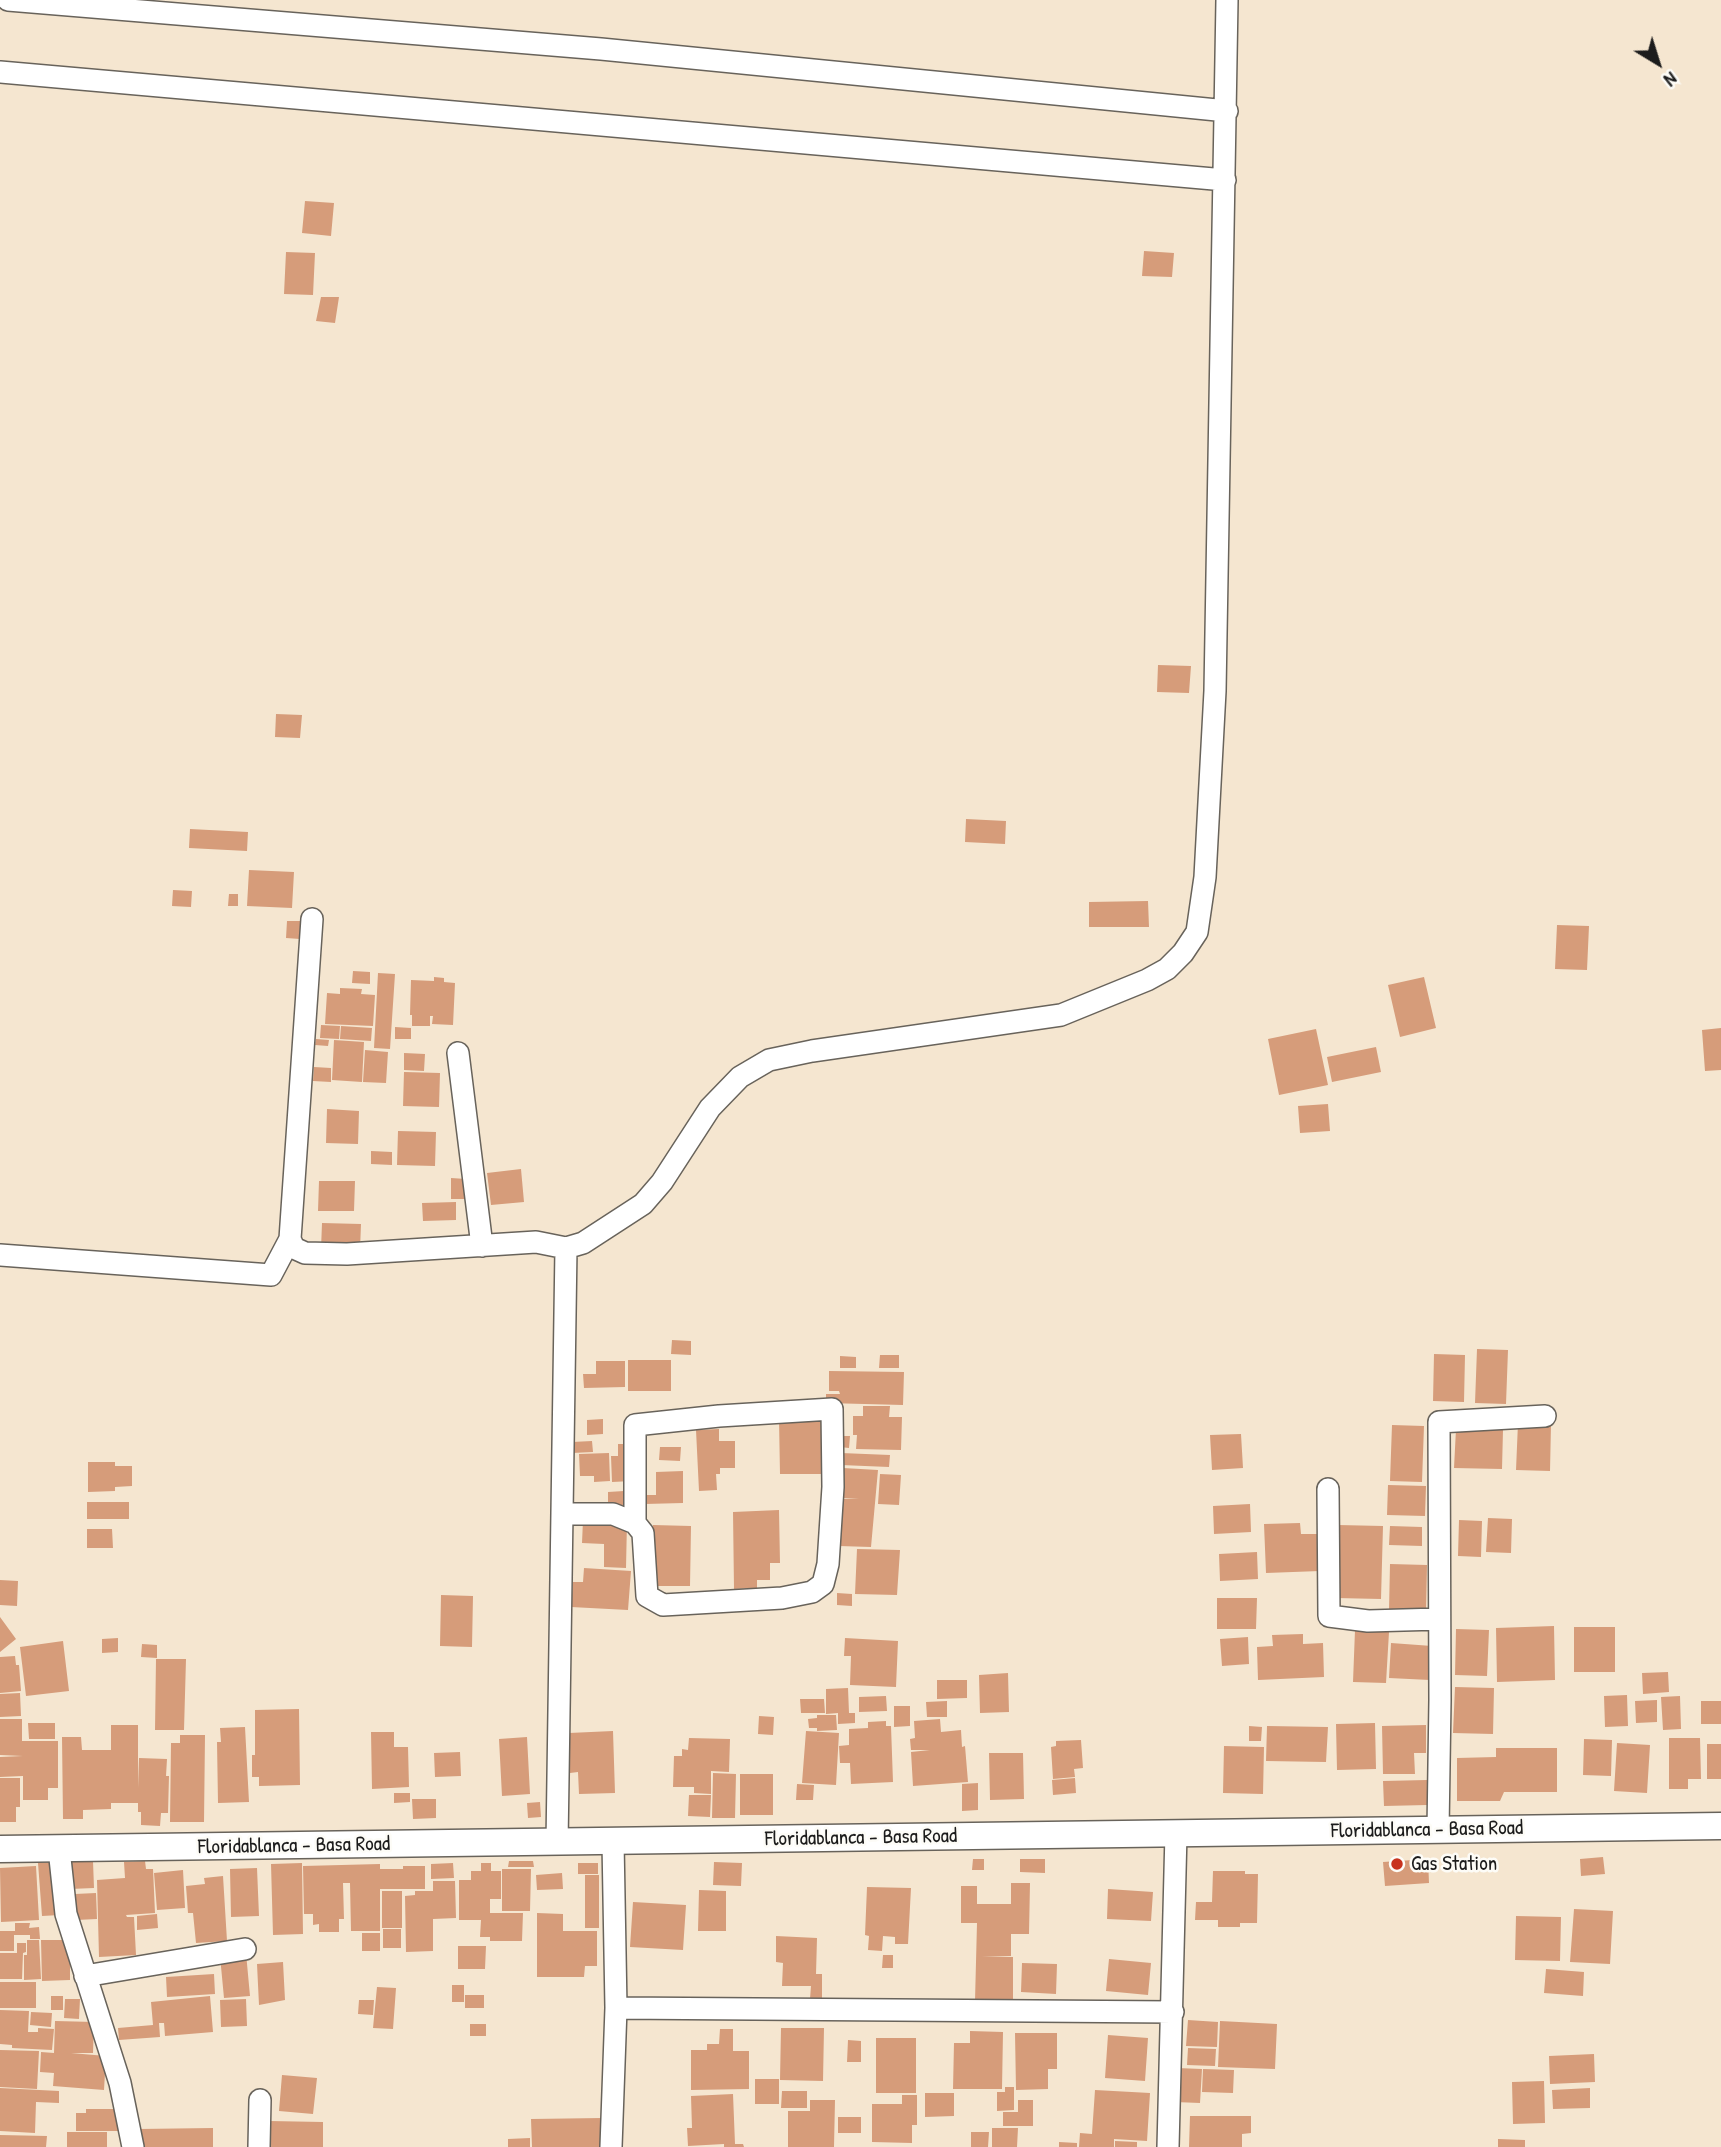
<!DOCTYPE html>
<style>
body{margin:0}
#map{position:relative;width:1721px;height:2147px;overflow:hidden;background:#f5e6d0;font-family:"Patrick Hand",sans-serif}
canvas{display:block}
.north{position:absolute;left:1623px;top:28px;width:70px;height:70px;-webkit-text-stroke:5px #fdfcf7;paint-order:stroke;rotate:142deg;font-size:19px;font-weight:700;line-height:28px;text-align:center;color:#1c1c1c}
.north::after{content:'';display:block;margin:auto;width:24px;height:32px;background:#1c1c1c;clip-path:polygon(50% 0,100% 100%,50% 72%,0 100%)}
</style>
<div id="map">
<canvas width="1721" height="2147"></canvas>
<div class="north">N</div>
</div>
<script>
const ctx = document.querySelector('canvas').getContext('2d');
ctx.lineJoin = 'round';
function paint(path, color) { ctx.fillStyle = color; ctx.fill(path, 'evenodd'); }
const poly = rows => new Path2D(rows.map(r => 'M' + r).join(''));
function strokePath(path, color, width, dash) { ctx.strokeStyle = color; ctx.lineWidth = width; ctx.lineCap = dash ? 'butt' : 'round'; ctx.setLineDash(dash || []); ctx.stroke(path); }
function write(font, color, halo, rows, align = 'center') {
  ctx.font = font + ' "Patrick Hand",sans-serif'; ctx.lineWidth = 5; ctx.setLineDash([]); ctx.textBaseline = 'middle'; ctx.strokeStyle = halo; ctx.fillStyle = color; for (const [text, x, y, turn = 0] of rows) {
    ctx.save(); ctx.translate(x, y); ctx.rotate((+turn || 0) * Math.PI / 180); ctx.textAlign = isNaN(turn) ? turn : align; if (halo) ctx.strokeText(text, 0, 0); ctx.fillText(text, 0, 0); ctx.restore();
  }
}
const building = poly([
 [305,201,334,203,331,236,302,233],
 [1144,251,1174,253,1172,277,1142,276],
 [286,252,315,253,313,295,284,294],
 [321,297,339,297,335,323,316,321],
 [1158,665,1191,666,1189,693,1157,692],
 [276,714,302,715,300,738,275,737],
 [966,819,1006,821,1005,844,965,842],
 [190,829,248,832,247,851,189,848],
 [249,870,294,872,292,908,247,906],
 [173,890,192,891,191,907,172,906],
 [229,894,238,894,238,906,228,906],
 [1148,901,1149,927,1089,927,1089,902],
 [287,921,301,921,300,939,286,938],
 [1557,925,1589,926,1587,970,1555,969],
 [353,971,370,972,370,984,352,983],
 [378,973,395,974,390,1049,374,1048],
 [434,977,444,978,444,982,455,983,453,1025,432,1024,433,1016,430,1016,430,1026,412,1026,412,1015,410,1015,411,980,434,981],
 [1424,977,1436,1028,1400,1037,1388,985],
 [340,988,362,989,361,994,375,995,373,1026,325,1024,327,993,340,994],
 [321,1025,340,1026,339,1039,320,1038],
 [341,1026,372,1028,371,1041,340,1039],
 [395,1027,411,1028,411,1039,395,1039],
 [1721,1028,1721,1070,1705,1071,1702,1030],
 [1316,1029,1328,1085,1279,1095,1268,1039],
 [316,1039,329,1040,328,1046,315,1045],
 [334,1040,364,1042,362,1082,332,1080],
 [1376,1047,1381,1072,1332,1082,1327,1057],
 [365,1050,388,1052,386,1083,363,1082],
 [404,1053,425,1054,424,1071,404,1070],
 [314,1067,331,1068,331,1082,313,1081],
 [404,1072,440,1073,439,1107,403,1106],
 [1328,1104,1330,1131,1300,1133,1298,1106],
 [327,1109,359,1111,358,1144,326,1143],
 [398,1131,436,1132,435,1166,397,1165],
 [371,1151,392,1152,392,1165,371,1164],
 [521,1169,524,1202,491,1205,487,1173],
 [451,1178,466,1179,465,1199,451,1199],
 [319,1181,355,1181,354,1211,318,1211],
 [456,1202,456,1220,423,1221,422,1203],
 [322,1223,361,1224,360,1250,321,1249],
 [672,1340,691,1341,691,1355,671,1354],
 [1477,1349,1508,1350,1506,1404,1475,1403],
 [1434,1354,1465,1355,1464,1402,1433,1401],
 [880,1355,899,1355,899,1368,879,1368],
 [840,1356,856,1357,856,1368,840,1368],
 [628,1360,671,1360,671,1391,628,1391],
 [596,1361,625,1361,625,1387,584,1388,583,1374,596,1374],
 [829,1371,904,1372,903,1405,826,1403,826,1394,840,1394,839,1391,829,1391],
 [863,1406,890,1406,889,1417,902,1417,901,1450,856,1449,857,1435,853,1435,853,1416,863,1416],
 [822,1418,828,1474,780,1474,779,1419],
 [603,1419,603,1434,587,1435,587,1420],
 [1518,1423,1551,1424,1550,1471,1516,1470],
 [1392,1425,1424,1426,1422,1482,1390,1481],
 [719,1429,719,1441,735,1441,735,1468,720,1468,720,1474,716,1474,717,1490,699,1491,696,1430],
 [1456,1429,1503,1430,1502,1469,1454,1468],
 [1241,1434,1243,1468,1212,1470,1210,1435],
 [841,1436,850,1436,849,1448,840,1447],
 [592,1441,593,1452,572,1453,572,1442],
 [618,1444,631,1444,632,1481,612,1482,611,1456,618,1456],
 [660,1447,681,1447,680,1461,659,1460],
 [609,1453,610,1481,594,1482,594,1476,580,1476,579,1454],
 [841,1453,890,1455,889,1467,841,1465],
 [88,1462,115,1462,115,1466,132,1466,132,1486,115,1487,115,1491,88,1492],
 [843,1468,878,1470,871,1547,839,1546,841,1499,859,1499,841,1498],
 [683,1471,683,1503,645,1504,644,1495,656,1495,656,1472],
 [880,1474,901,1475,899,1505,878,1504],
 [1388,1485,1426,1486,1425,1516,1387,1515],
 [624,1491,624,1505,608,1505,608,1492],
 [87,1502,129,1502,129,1519,87,1519],
 [1250,1504,1251,1532,1214,1534,1213,1506],
 [779,1510,780,1563,770,1563,770,1580,757,1580,757,1588,734,1589,733,1512],
 [1488,1518,1512,1519,1511,1553,1486,1552],
 [583,1520,627,1521,626,1568,604,1567,604,1544,582,1543],
 [1459,1520,1482,1521,1481,1557,1458,1556],
 [1300,1523,1301,1534,1319,1534,1320,1571,1266,1573,1264,1524],
 [653,1525,691,1526,690,1586,656,1586,657,1571,652,1571],
 [1338,1525,1383,1526,1381,1599,1336,1598],
 [1390,1526,1422,1527,1422,1546,1389,1545],
 [87,1529,112,1529,113,1548,87,1548],
 [857,1549,900,1550,897,1595,855,1594],
 [1257,1552,1258,1579,1220,1581,1219,1554],
 [1390,1564,1427,1565,1426,1612,1389,1611],
 [584,1568,631,1571,628,1610,571,1607,573,1582,583,1582],
 [0,1580,18,1581,17,1606,0,1605],
 [837,1593,852,1594,852,1606,837,1605],
 [441,1595,473,1596,472,1647,440,1646],
 [1217,1598,1257,1598,1256,1629,1217,1629],
 [0,1617,16,1639,0,1652],
 [1554,1626,1555,1680,1497,1682,1496,1628],
 [1574,1627,1615,1627,1615,1672,1574,1672],
 [1456,1629,1489,1630,1487,1676,1455,1675],
 [1355,1630,1389,1632,1386,1683,1353,1682],
 [1303,1634,1303,1644,1323,1643,1324,1677,1258,1680,1257,1647,1273,1646,1272,1635],
 [1248,1637,1249,1664,1222,1666,1220,1639],
 [118,1638,118,1652,102,1653,102,1639],
 [845,1638,898,1641,896,1687,850,1685,851,1656,844,1656],
 [63,1641,69,1691,26,1696,20,1647],
 [1391,1643,1432,1646,1430,1680,1389,1678],
 [142,1644,157,1645,157,1658,141,1657],
 [15,1656,16,1665,19,1665,21,1691,0,1693,0,1657],
 [156,1659,186,1659,184,1730,155,1730],
 [1668,1672,1669,1692,1643,1694,1642,1673],
 [1008,1673,1009,1712,980,1713,979,1675],
 [937,1680,967,1680,967,1698,937,1699],
 [1455,1687,1494,1688,1493,1734,1453,1733],
 [848,1688,849,1713,855,1713,855,1723,838,1724,838,1713,826,1714,826,1689],
 [20,1693,21,1716,0,1717,0,1694],
 [1627,1695,1628,1726,1605,1727,1604,1696],
 [886,1696,887,1711,859,1712,859,1697],
 [1680,1696,1681,1729,1663,1730,1661,1697],
 [800,1699,824,1699,825,1713,801,1713],
 [1657,1700,1657,1722,1636,1723,1635,1701],
 [947,1701,947,1717,927,1717,926,1702],
 [1701,1701,1721,1701,1721,1724,1701,1724],
 [894,1706,910,1706,910,1726,894,1727],
 [299,1709,300,1785,259,1786,259,1777,252,1777,252,1755,255,1755,255,1710],
 [817,1715,836,1715,837,1730,817,1731,817,1728,809,1728,808,1719,817,1718],
 [759,1716,774,1717,773,1735,758,1734],
 [0,1719,22,1719,22,1741,58,1741,58,1788,48,1788,48,1800,23,1800,23,1776,0,1777,0,1757,23,1756,0,1755],
 [940,1719,941,1732,961,1730,962,1747,965,1746,968,1782,913,1786,911,1752,930,1750,911,1750,910,1739,915,1738,914,1721],
 [886,1721,886,1726,891,1726,893,1782,851,1784,850,1763,840,1763,839,1746,849,1745,849,1729,868,1728,868,1722],
 [28,1723,55,1723,55,1739,29,1739],
 [1375,1723,1376,1769,1337,1770,1336,1724],
 [111,1725,138,1725,138,1788,139,1758,167,1759,166,1776,169,1776,168,1813,161,1813,160,1826,141,1825,141,1812,138,1812,138,1803,111,1803,111,1809,83,1810,83,1819,63,1819,62,1737,81,1737,82,1750,111,1750],
 [1426,1725,1426,1753,1414,1753,1415,1774,1383,1774,1382,1726],
 [1249,1726,1262,1727,1261,1741,1249,1741],
 [1267,1726,1328,1727,1326,1762,1266,1761],
 [245,1727,249,1802,218,1803,217,1742,221,1742,220,1728],
 [613,1731,615,1793,579,1794,578,1772,570,1773,569,1733],
 [806,1731,839,1733,836,1785,802,1783],
 [371,1732,394,1732,394,1747,408,1747,409,1787,372,1789],
 [180,1735,205,1735,204,1822,170,1822,171,1743,180,1743],
 [527,1737,530,1794,502,1796,499,1739],
 [689,1738,730,1739,729,1772,711,1771,711,1794,694,1793,694,1787,673,1787,674,1756,682,1756,682,1749,688,1750],
 [1669,1738,1700,1738,1701,1779,1688,1779,1688,1789,1669,1789],
 [1584,1739,1612,1740,1611,1776,1583,1775],
 [1081,1740,1083,1768,1074,1769,1075,1777,1053,1779,1051,1747,1056,1746,1056,1741],
 [1617,1743,1650,1745,1647,1793,1614,1791],
 [1707,1744,1721,1744,1721,1779,1707,1779],
 [1224,1746,1264,1747,1263,1794,1223,1793],
 [1496,1748,1557,1748,1557,1792,1504,1792,1500,1801,1457,1801,1457,1758,1496,1757],
 [460,1752,461,1776,435,1777,434,1753],
 [989,1753,1023,1753,1024,1799,990,1800],
 [713,1773,736,1774,735,1818,712,1818],
 [740,1774,773,1774,773,1815,740,1815],
 [0,1778,20,1778,20,1807,16,1807,16,1822,0,1822],
 [1075,1778,1076,1793,1053,1795,1052,1780],
 [1427,1780,1427,1805,1384,1806,1383,1781],
 [978,1783,978,1810,962,1811,962,1784],
 [797,1784,814,1785,813,1800,796,1800],
 [394,1793,410,1793,410,1802,394,1803],
 [689,1795,711,1795,710,1817,688,1816],
 [412,1799,436,1799,436,1818,413,1819],
 [540,1802,541,1817,528,1818,527,1803],
 [1603,1857,1605,1874,1581,1876,1580,1859],
 [973,1859,984,1859,984,1870,972,1870],
 [1020,1859,1045,1859,1045,1873,1020,1872],
 [1428,1859,1429,1883,1385,1886,1383,1862],
 [93,1861,94,1888,70,1889,69,1862],
 [145,1861,146,1869,153,1869,155,1913,126,1915,127,1917,134,1917,136,1955,99,1957,97,1880,125,1878,124,1862],
 [509,1861,533,1861,534,1867,508,1867],
 [58,1862,60,1915,42,1916,38,1863],
 [714,1862,742,1863,741,1886,713,1885],
 [302,1863,303,1934,273,1935,271,1864],
 [453,1863,454,1878,431,1879,431,1864],
 [481,1863,491,1863,491,1871,501,1871,501,1899,490,1899,490,1913,523,1913,522,1941,490,1941,490,1937,480,1937,481,1920,459,1920,459,1880,471,1880,471,1871,481,1871],
 [578,1863,598,1863,598,1874,578,1874],
 [380,1864,380,1869,403,1869,403,1866,425,1866,425,1889,380,1889,380,1931,351,1931,350,1883,343,1883,344,1919,339,1919,339,1932,319,1932,319,1924,313,1925,313,1914,304,1914,303,1866],
 [36,1866,39,1920,1,1922,0,1868],
 [257,1868,259,1916,231,1917,230,1869],
 [502,1869,531,1869,530,1911,502,1911],
 [183,1870,185,1908,157,1910,154,1873],
 [1213,1871,1245,1871,1245,1874,1258,1874,1257,1923,1240,1923,1240,1927,1218,1927,1218,1920,1195,1920,1196,1902,1212,1902],
 [562,1873,563,1889,537,1890,536,1875],
 [585,1875,599,1875,599,1928,585,1928],
 [223,1876,227,1941,196,1943,193,1913,188,1913,186,1886,205,1884,204,1878],
 [433,1881,455,1881,456,1918,433,1919,433,1951,406,1952,405,1896,415,1895,415,1891,433,1891],
 [1011,1883,1030,1883,1029,1934,1011,1934,1011,1956,982,1957,1013,1957,1013,2002,975,2001,977,1923,961,1923,961,1886,977,1886,977,1904,1011,1904],
 [867,1887,911,1888,908,1944,895,1944,895,1937,883,1936,882,1951,868,1950,869,1936,865,1935],
 [1108,1889,1153,1892,1151,1921,1107,1919],
 [699,1890,726,1891,726,1931,698,1931],
 [382,1891,402,1891,402,1928,382,1928],
 [96,1893,97,1919,76,1920,75,1894],
 [633,1902,686,1905,683,1950,630,1947],
 [1574,1909,1613,1911,1610,1964,1570,1962],
 [537,1913,563,1914,563,1931,597,1931,597,1966,585,1966,584,1977,537,1977],
 [157,1914,158,1928,137,1930,137,1916],
 [1516,1916,1561,1917,1560,1961,1515,1960],
 [15,1923,30,1923,29,1928,39,1927,40,1939,30,1939,30,1935,14,1935,14,1951,0,1951,0,1931,15,1931],
 [383,1929,401,1929,401,1948,383,1948],
 [362,1933,380,1933,380,1951,362,1951],
 [776,1936,817,1938,816,1974,822,1974,822,1999,810,1999,811,1986,782,1986,783,1963,776,1962],
 [27,1940,39,1940,41,1979,24,1980,24,1955,27,1955],
 [41,1940,70,1940,70,1980,42,1981],
 [17,1943,26,1943,26,1952,23,1953,22,1979,0,1979,0,1953,17,1953],
 [458,1946,486,1946,485,1969,458,1969],
 [246,1953,250,1996,224,1998,220,1956],
 [883,1955,893,1955,893,1968,882,1968],
 [1109,1959,1151,1963,1148,1995,1106,1991],
 [283,1962,285,2000,259,2005,257,1964],
 [1022,1963,1057,1964,1056,1994,1021,1992],
 [1546,1969,1584,1972,1583,1996,1544,1993],
 [214,1974,215,1994,167,1997,166,1977],
 [0,1982,36,1982,36,2008,0,2008],
 [452,1985,464,1985,464,2002,452,2002],
 [377,1987,396,1988,393,2029,373,2028],
 [465,1995,484,1995,484,2008,465,2008],
 [51,1996,63,1996,63,2010,51,2010],
 [210,1996,213,2032,165,2036,164,2023,159,2023,160,2037,119,2040,118,2028,153,2025,151,2002],
 [65,1999,80,1999,79,2019,64,2018],
 [246,1999,247,2026,221,2027,220,2000],
 [359,2000,374,2000,373,2015,358,2014],
 [0,2010,29,2011,28,2032,38,2032,38,2028,54,2029,52,2050,12,2048,12,2045,0,2044],
 [31,2012,52,2013,51,2027,30,2025],
 [1188,2020,1218,2022,1217,2047,1186,2046],
 [55,2021,94,2022,93,2053,71,2053,106,2056,104,2090,53,2086,54,2073,40,2072,41,2052,54,2053],
 [1220,2021,1277,2024,1275,2069,1218,2067],
 [470,2024,486,2024,486,2036,470,2036],
 [781,2028,824,2028,823,2081,780,2080],
 [720,2029,733,2029,733,2051,749,2051,749,2089,691,2090,691,2050,707,2050,707,2044,719,2044],
 [970,2031,1003,2032,1002,2089,953,2089,954,2043,970,2043],
 [1015,2033,1057,2033,1057,2069,1048,2069,1048,2089,1016,2090],
 [1108,2035,1148,2038,1145,2081,1105,2078],
 [876,2038,916,2038,916,2093,876,2093],
 [848,2040,861,2041,861,2062,847,2062],
 [1188,2048,1216,2049,1215,2066,1187,2065],
 [0,2050,39,2051,37,2089,0,2087],
 [1594,2054,1595,2082,1550,2084,1549,2056],
 [1177,2068,1202,2069,1200,2103,1175,2102],
 [1203,2069,1234,2070,1233,2093,1202,2092],
 [282,2075,317,2078,313,2114,279,2111],
 [755,2079,779,2079,779,2104,755,2104],
 [1544,2081,1545,2123,1513,2124,1512,2082],
 [1005,2087,1014,2087,1014,2110,997,2111,997,2092,1005,2092],
 [0,2088,59,2091,59,2103,36,2102,35,2133,0,2131],
 [1590,2088,1590,2108,1553,2109,1552,2090],
 [1095,2090,1150,2093,1147,2141,1114,2139,1114,2147,1079,2147,1080,2133,1092,2134],
 [782,2091,807,2091,807,2108,781,2108],
 [925,2093,954,2093,954,2116,925,2117],
 [733,2094,735,2144,743,2144,744,2147,724,2147,724,2144,688,2146,687,2128,692,2128,691,2096],
 [902,2095,917,2095,917,2125,912,2125,912,2143,872,2142,872,2104,902,2104],
 [810,2100,835,2100,834,2147,788,2147,788,2111,810,2111],
 [1018,2100,1033,2100,1033,2126,1003,2126,1003,2112,1018,2112],
 [86,2109,120,2109,120,2131,76,2131,76,2113,86,2113],
 [1190,2116,1251,2116,1251,2133,1242,2134,1242,2147,1189,2147],
 [838,2117,861,2117,861,2133,838,2133],
 [602,2118,603,2147,532,2147,531,2119],
 [269,2121,323,2122,323,2147,268,2147],
 [213,2128,213,2147,139,2147,139,2129],
 [992,2128,1018,2128,1017,2147,992,2147],
 [67,2132,107,2132,107,2147,67,2147],
 [971,2132,989,2132,988,2147,971,2147],
 [0,2135,47,2136,46,2147,0,2147],
 [530,2138,530,2147,508,2147,508,2139],
 [1498,2139,1525,2140,1525,2147,1498,2147],
 [1115,2141,1137,2142,1137,2147,1115,2147],
 [1059,2142,1077,2143,1077,2147,1059,2147]
]);
const minor = poly([
 [8,0,601,49,1227,111],
 [0,72,1225,180],
 [312,919,290,1239,294,1248,305,1253,347,1254,536,1242,566,1248,583,1243,643,1204,662,1182,710,1108,740,1077,769,1060,812,1051,1061,1015,1147,980,1167,969,1183,953,1197,932,1205,877,1215,691,1227,0],
 [458,1053,482,1246],
 [0,1255,271,1275,290,1239],
 [1328,1489,1329,1616,1368,1621,1439,1619],
 [563,1514,613,1514,635,1523,643,1533,647,1596,663,1605,782,1598,812,1592,823,1584,828,1564,833,1487,832,1409,719,1416,635,1425,635,1523],
 [1438,1830,1440,1700,1439,1422,1545,1416],
 [557,1843,566,1248],
 [59,1849,66,1914,120,2083,133,2147],
 [85,1976,245,1949],
 [616,2008,1173,2012],
 [259,2147,260,2100],
 [611,2147,616,2008,613,1842],
 [1168,2147,1176,1833]
]);
const major = poly([
 [0,1849,1721,1826]
]);
const markers = [
 [1397,1864,7,"#c8321e"]
];
const streetNames = [
 ["Floridablanca - Basa Road",1427,1830,-1],
 ["Floridablanca - Basa Road",861,1838,-1],
 ["Floridablanca - Basa Road",294,1846,-1]
];
const poiNames = [
 ["Gas Station",1411,1864]
];
paint(building, '#d69c7a');
strokePath(minor, '#68635b', 24);
strokePath(major, '#68635b', 29);
strokePath(minor, '#fff', 21);
strokePath(major, '#fff', 26);
for (const [x, y, r, color] of markers) { const dot = new Path2D(); dot.arc(x, y, r, 0, 2 * Math.PI); ctx.fillStyle = color; ctx.fill(dot); strokePath(dot, '#fdfcf7', 2.5); }
write('21px', '#1c1c1c', '#fdfcf7', streetNames);
write('21px', '#1c1c1c', '#fdfcf7', poiNames, 'left');
</script>
